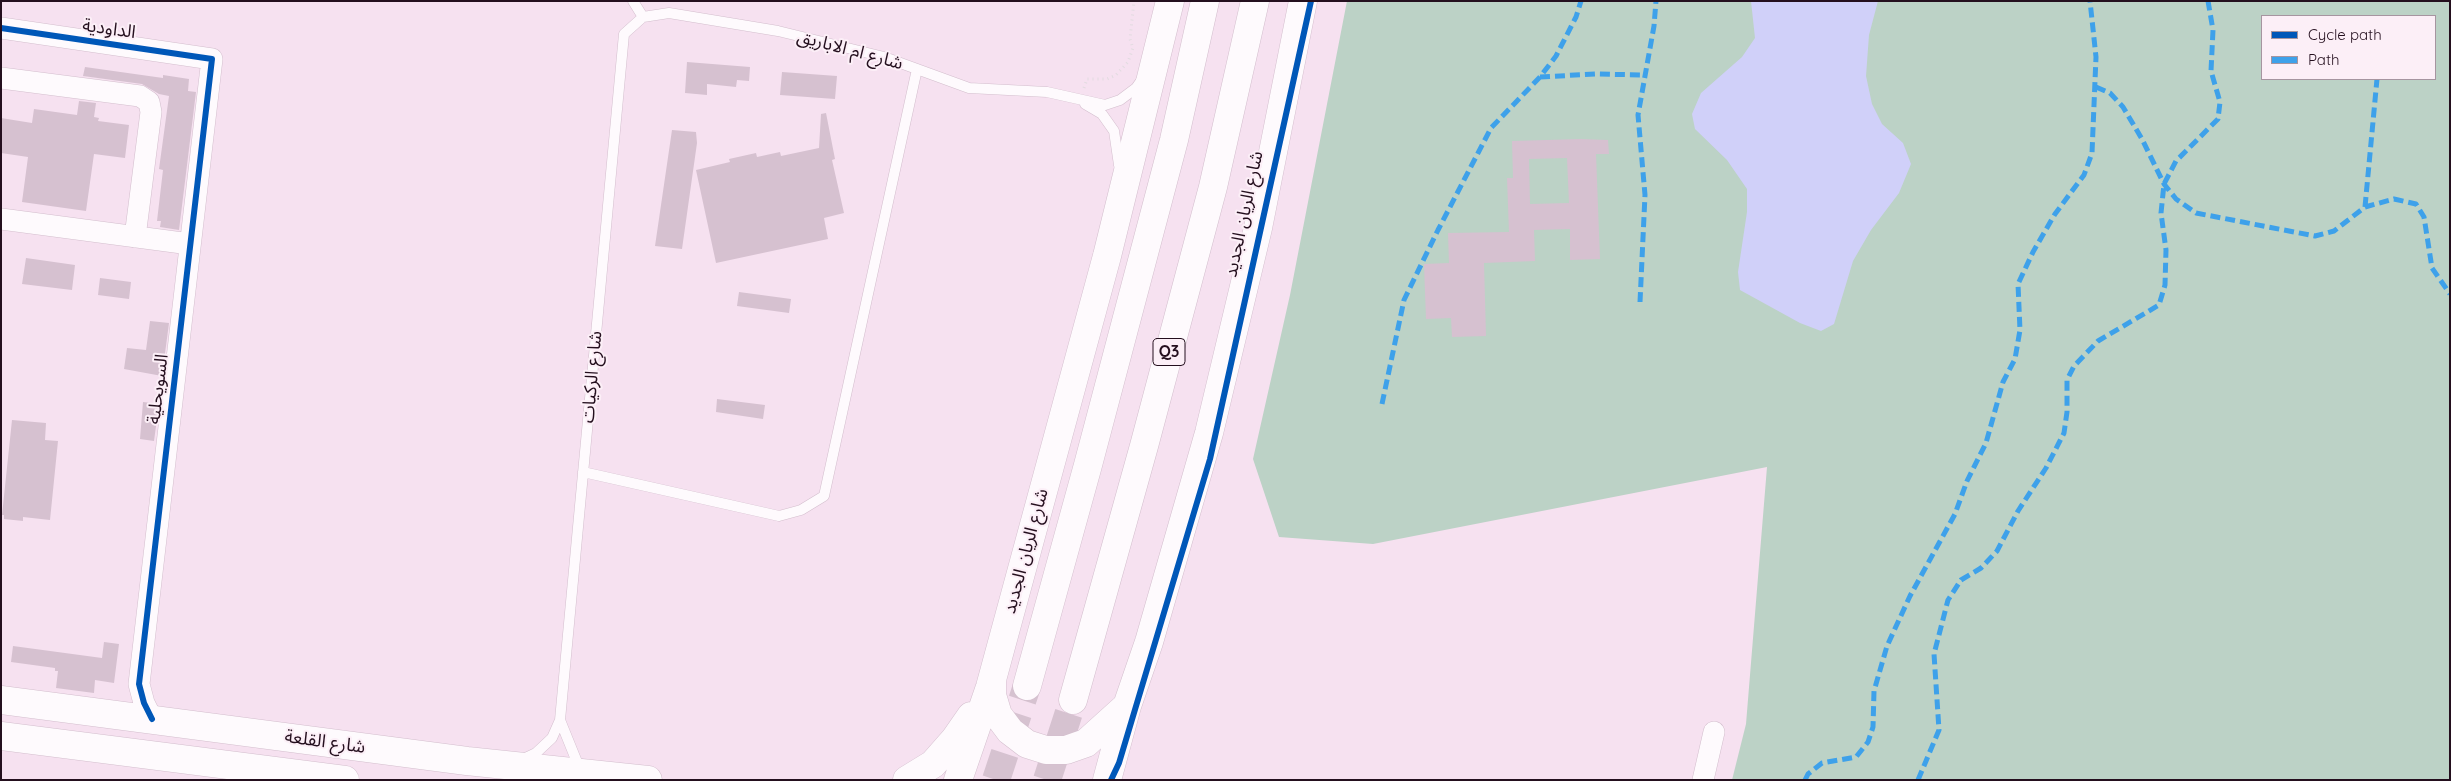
<!DOCTYPE html>
<meta charset="utf-8">
<style>
body{margin:0}
#map{position:relative;width:2451px;height:781px;overflow:hidden;background:#f6e1f0;font-family:Quicksand,sans-serif}
canvas{display:block}
.frame{position:absolute;inset:0;border:2px solid #240f1e;pointer-events:none}
.legend{position:absolute;left:2261px;top:15px;width:175px;height:65px;box-sizing:border-box;background:#fceff7;border:1px solid #a695a0;margin:0;padding:6px 9px;list-style:none;font-size:15px;color:#240f1e}
.legend li{display:flex;align-items:center;gap:10px;height:25px}
.legend b{width:25px;border:1px solid #a695a0}
</style>
<div id="map">
<canvas width="2451" height="781"></canvas>
<div class="frame"></div>
<ul class="legend">
<li><b style="height:6px;background:#0057b8"></b>Cycle path</li>
<li><b style="height:6px;background:#3ea1ea"></b>Path</li>
</ul>
</div>
<script>
const ctx = document.querySelector('canvas').getContext('2d');
ctx.lineJoin = 'round';
function paint(path, color) { ctx.fillStyle = color; ctx.fill(path, 'evenodd'); }
const poly = rows => new Path2D(rows.map(r => 'M' + r).join(''));
function strokePath(path, color, width, dash) { ctx.strokeStyle = color; ctx.lineWidth = width; ctx.lineCap = dash ? 'butt' : 'round'; ctx.setLineDash(dash || []); ctx.stroke(path); }
function write(font, color, halo, rows, align = 'center') {
  ctx.font = font + ' Quicksand,"Noto Sans Arabic",sans-serif'; ctx.lineWidth = 4; ctx.setLineDash([]); ctx.textBaseline = 'middle'; ctx.strokeStyle = halo; ctx.fillStyle = color; for (const [text, x, y, turn = 0] of rows) {
    ctx.save(); ctx.translate(x, y); ctx.rotate((+turn || 0) * Math.PI / 180); ctx.textAlign = isNaN(turn) ? turn : align; if (halo) ctx.strokeText(text, 0, 0); ctx.fillText(text, 0, 0); ctx.restore();
  }
}
const green = poly([
 [1347,1,2450,1,2450,780,1732,780,1746,724,1767,467,1373,544,1279,537,1253,459,1290,295],
 [2262,16,2435,16,2435,79,2262,79]
]);
const water = poly([
 [1751,1,1878,1,1869,35,1866,76,1872,104,1882,124,1903,143,1911,164,1899,193,1871,230,1853,261,1834,324,1821,331,1800,323,1740,290,1738,272,1747,212,1747,189,1727,160,1695,129,1692,114,1701,93,1742,57,1755,38]
]);
const building = poly([
 [687,62,750,67,749,81,737,80,736,87,707,84,707,95,685,93],
 [85,67,163,78,163,75,189,79,188,91,196,92,179,230,160,227,161,221,157,221,163,170,159,169,169,96,159,94,142,84,83,76],
 [782,72,837,76,835,99,780,95],
 [79,101,96,103,94,117,99,118,98,121,129,125,125,158,94,154,86,211,22,202,28,157,1,153,1,118,32,123,34,109,77,115],
 [826,113,835,159,832,160,844,213,824,218,828,239,716,263,696,170,730,162,729,159,756,153,757,157,780,152,781,156,819,148,821,114],
 [672,130,696,132,697,143,682,249,655,246],
 [1580,139,1608,140,1609,154,1596,154,1600,259,1570,260,1570,229,1534,230,1535,261,1484,263,1486,336,1452,337,1451,318,1426,319,1424,264,1449,263,1448,233,1509,232,1507,178,1513,178,1512,141],
 [1567,158,1569,203,1530,204,1529,159],
 [26,258,75,265,72,290,22,284],
 [100,278,131,282,129,299,98,295],
 [739,292,791,299,789,313,737,306],
 [150,321,169,323,162,376,124,369,127,348,146,350],
 [717,399,765,405,763,419,716,412],
 [143,402,159,404,154,441,140,439],
 [12,420,46,423,45,440,58,441,50,520,23,517,23,521,4,519,4,515,2,515],
 [104,642,119,644,114,683,95,680,94,693,56,688,58,671,55,671,55,668,11,662,13,646,102,658]
]);
const highwayTunnel = poly([
 [996,780,1027,686],
 [1047,780,1073,700]
]);
const path = poly([
 [1084,88,1087,79,1107,79,1116,75,1128,62,1133,48,1130,39,1134,1]
]);
const lane = poly([
 [633,1,643,17],
 [1085,104,1102,114,1114,131,1119,165],
 [583,472,779,516,801,510,824,496,917,69],
 [560,720,577,762,585,767],
 [521,760,536,753,552,738,560,720,624,34,643,17,669,13,778,31,884,57,969,88,1047,92,1105,105,1120,100,1136,88,1143,78]
]);
const street = poly([
 [1,28,212,59,139,684,144,703,152,719],
 [1,78,140,96,149,102,151,112,135,237],
 [1,219,190,244],
 [1703,780,1714,732]
]);
const secondary = poly([
 [992,681,992,695,998,715,1010,731,1027,744,1046,750,1066,750,1086,743,1127,706],
 [1,700,467,761,648,780],
 [1,736,345,780],
 [907,780,933,764,955,739,971,716],
 [958,780,990,687,1107,256,1170,1],
 [1107,780,1127,706,1149,642,1209,433,1258,228,1303,1]
]);
const highway = poly([
 [1027,686,1088,465,1174,140,1205,1],
 [1073,700,1144,446,1213,187,1255,1]
]);
const quiet = poly([
 [1540,77,1595,74,1645,75],
 [2096,87,2110,93,2123,107,2142,139,2164,184,2176,199,2196,213,2315,236,2334,231,2365,207,2394,199,2416,204,2424,217,2432,268,2450,294],
 [2365,207,2377,79],
 [1640,302,1645,195,1638,115,1654,26,1656,1],
 [1382,404,1404,300,1438,230,1491,128,1540,77,1556,56,1576,17,1581,1],
 [1805,780,1808,774,1822,763,1856,757,1868,742,1873,727,1874,691,1887,646,1910,596,1955,514,1967,481,1986,443,2003,382,2015,359,2020,330,2018,284,2033,252,2055,214,2084,175,2092,153,2096,57,2090,1],
 [1918,780,1939,730,1934,654,1948,600,1961,580,1981,568,1997,551,2018,511,2046,468,2064,433,2067,412,2067,380,2074,366,2098,341,2159,305,2165,285,2166,250,2161,213,2164,184,2176,161,2218,119,2220,102,2211,71,2213,30,2208,1]
]);
const cycleway = poly([
 [1,28,212,59,139,684,144,703,152,719],
 [1111,780,1119,763,1210,459,1311,1]
]);
const shields = [
 [1169,352,32]
];
const shieldNames = [
 ["Q3",1169,352]
];
const streetNames = [
 ["الداودية",109,29,8],
 ["شارع ام الاباريق",850,50,15],
 ["شارع الريان الجديد",1244,214,-78],
 ["شارع الركيات",592,377,-85],
 ["السويحلية",158,389,-83],
 ["شارع الريان الجديد",1026,551,-75],
 ["شارع القلعة",325,742,8]
];
paint(green, '#bcd2c6');
paint(water, '#d0d0f9');
paint(building, '#d6c1d0');
strokePath(highwayTunnel, '#d6c2d0', 28, [28, 14]);
strokePath(lane, '#d3becd', 11);
strokePath(street, '#d3becd', 22);
strokePath(secondary, '#d3becd', 29);
strokePath(highway, '#d3becd', 29);
strokePath(path, '#e2dbe0', 3, [1, 4]);
strokePath(lane, '#fefafd', 10);
strokePath(street, '#fefafd', 21);
strokePath(secondary, '#fefafd', 28);
strokePath(highway, '#fefafd', 28);
strokePath(quiet, '#3ea1ea', 5, [10, 5]);
strokePath(cycleway, '#0057b8', 6);
for (const [x, y, w] of shields) { const box = new Path2D(); box.roundRect(x - w / 2, y - 13.5, w, 27, 4); ctx.fillStyle = '#fceff7'; ctx.fill(box); strokePath(box, '#240f1e', 1); }
write('bold 16px', '#240f1e', null, shieldNames);
write('18px', '#240f1e', '#fceff7', streetNames);
</script>
